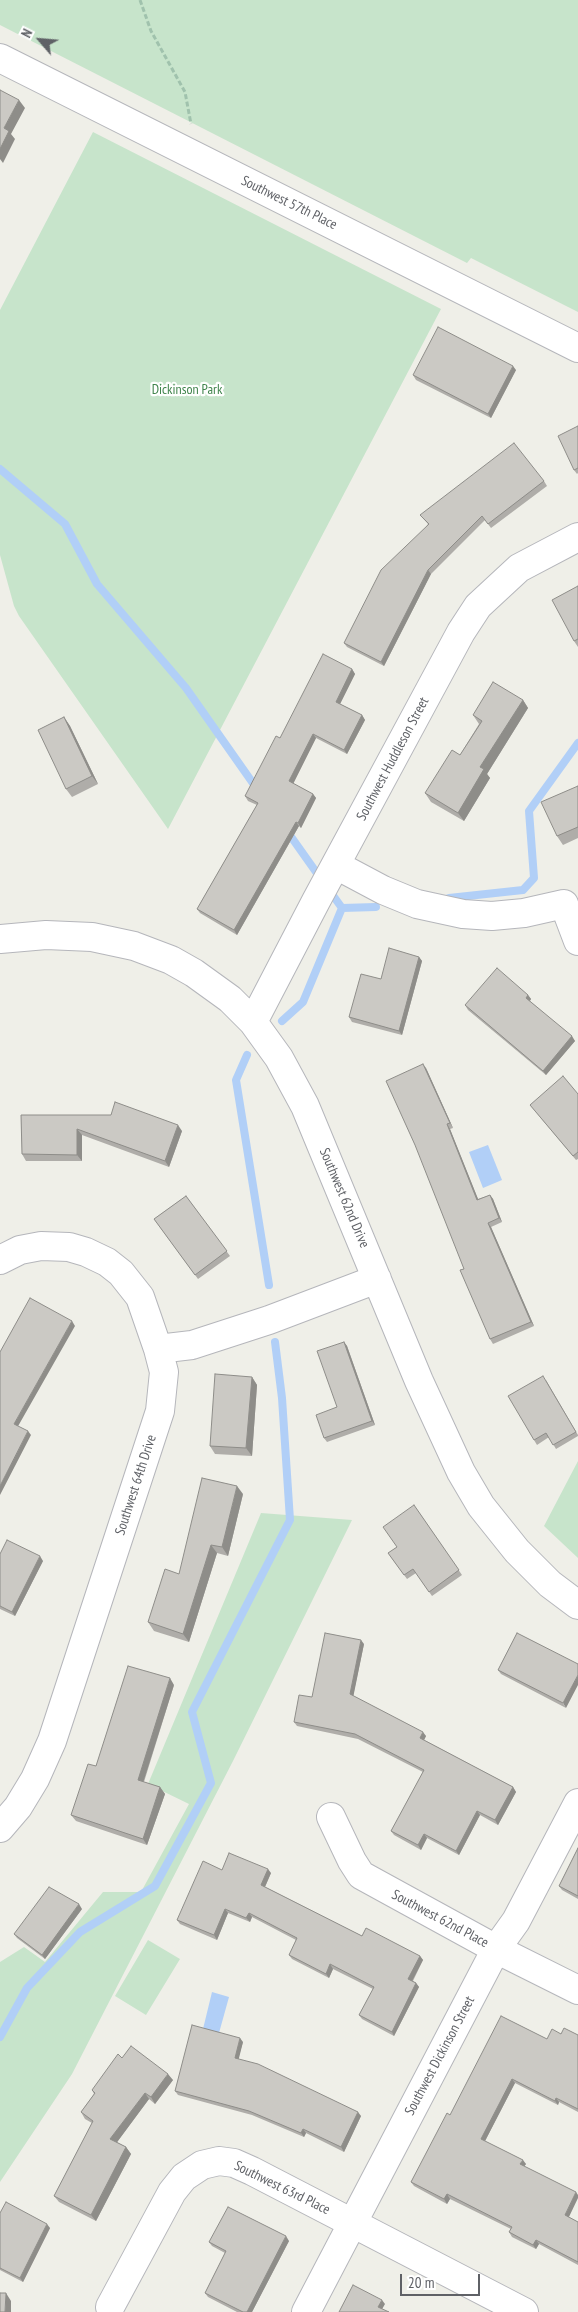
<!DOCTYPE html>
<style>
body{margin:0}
#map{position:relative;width:578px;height:2312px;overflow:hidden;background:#efefe8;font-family:"PT Sans Narrow",sans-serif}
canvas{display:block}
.north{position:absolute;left:15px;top:15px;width:50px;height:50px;-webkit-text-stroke:4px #fff;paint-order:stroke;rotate:297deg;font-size:14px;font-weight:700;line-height:20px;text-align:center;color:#5f6166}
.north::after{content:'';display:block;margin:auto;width:18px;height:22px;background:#5f6166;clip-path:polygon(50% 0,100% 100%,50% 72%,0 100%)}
.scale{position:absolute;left:400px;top:2274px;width:80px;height:22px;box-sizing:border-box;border:2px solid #5f6166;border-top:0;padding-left:6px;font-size:15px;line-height:18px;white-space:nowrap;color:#5f6166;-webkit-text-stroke:4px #fff;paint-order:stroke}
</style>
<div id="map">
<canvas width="578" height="2312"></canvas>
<div class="north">N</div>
<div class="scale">20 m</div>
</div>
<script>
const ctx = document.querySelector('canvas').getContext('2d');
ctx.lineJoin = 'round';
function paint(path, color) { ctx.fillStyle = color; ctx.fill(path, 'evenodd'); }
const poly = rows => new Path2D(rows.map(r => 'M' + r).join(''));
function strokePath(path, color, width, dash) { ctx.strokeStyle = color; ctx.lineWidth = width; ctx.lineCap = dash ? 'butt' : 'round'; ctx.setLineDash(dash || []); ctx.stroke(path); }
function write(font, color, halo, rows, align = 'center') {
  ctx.font = font + ' "PT Sans Narrow",sans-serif'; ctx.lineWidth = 4.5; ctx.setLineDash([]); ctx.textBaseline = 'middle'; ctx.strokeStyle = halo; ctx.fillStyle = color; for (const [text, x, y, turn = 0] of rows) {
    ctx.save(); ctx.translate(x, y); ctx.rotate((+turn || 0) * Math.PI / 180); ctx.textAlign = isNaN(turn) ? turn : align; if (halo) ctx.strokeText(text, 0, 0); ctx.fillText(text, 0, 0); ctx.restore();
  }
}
const green = poly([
 [0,0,578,0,578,312,471,258,467,263,0,25],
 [93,132,441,309,168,829,19,616,14,606,0,555,0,310],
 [578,1461,578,1558,544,1526],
 [261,1513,352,1520,233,1761,72,2074,0,2182,0,1962,24,1947,45,1962,103,1892,141,1892,189,1804,148,1784],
 [148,1940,180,1959,146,2015,115,1996]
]);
const water = poly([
 [488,1145,502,1180,483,1188,469,1152],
 [212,1992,229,1997,219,2033,203,2029]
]);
const stream = poly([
 [0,469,65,524,97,584,186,688,257,789],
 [287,831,321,879],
 [329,890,342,908],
 [449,898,523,890,534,878,529,811,578,743],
 [342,908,376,907],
 [282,1021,303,1002,342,908],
 [247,1055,236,1080,269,1285],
 [0,2037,27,1988,80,1932,155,1886,211,1783,192,1712,290,1520,282,1398,275,1342]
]);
const path = poly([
 [140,0,151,31,185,92,191,124]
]);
const minor = poly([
 [0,58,578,348],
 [336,865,383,890,417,904,463,914,492,916,524,913,564,904,578,941],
 [0,939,46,935,92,937,134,946,171,960,194,973,230,999,253,1022,279,1058,305,1106,419,1381,461,1472,481,1506,517,1551,550,1584,578,1605],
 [253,1022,316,901,461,632,478,606,519,568,578,537],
 [0,1260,20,1250,41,1246,69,1247,86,1252,107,1262,121,1273,140,1297,158,1349],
 [331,1817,352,1861,361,1875,496,1949,578,1990],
 [0,1828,18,1807,35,1779,52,1741,160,1411,164,1372,158,1349,192,1345,269,1320,377,1279],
 [110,2307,172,2192,184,2177,202,2165,219,2161,234,2163,252,2171,524,2312],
 [306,2312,496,1949,516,1921,578,1803]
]);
const wall = poly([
 [516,370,491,418,416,380,413,375],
 [578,426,578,473,577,474,574,470],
 [544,481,547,486,491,528,485,520,431,574,384,666,347,647,344,643,428,524,420,515],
 [578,586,578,647,574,641],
 [352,669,355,674,340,704,362,715,365,720,347,754,316,738,293,784,313,794,316,798,301,828,299,826,237,935,200,913,197,909,257,805,248,801,245,796,280,738],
 [523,700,528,708,487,774,490,778,464,821,431,802,425,793,460,755,479,724,473,715],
 [64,717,70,726,98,784,72,797,66,789],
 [578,786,578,838,563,845,557,836],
 [419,957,422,961,402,1035,352,1022,349,1017,381,979],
 [528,995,531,999,530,1001,575,1041,546,1075,468,1010,465,1005],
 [426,1068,453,1128,450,1129,478,1199,490,1195,493,1199,502,1222,491,1227,534,1326,493,1344,490,1339,464,1269],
 [578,1094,578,1159,576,1160,530,1105],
 [21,1115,182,1131,169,1167,82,1135,82,1161,26,1161,22,1154],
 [186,1196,230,1256,198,1279,154,1219],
 [344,1342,347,1346,375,1425,327,1442,324,1438,337,1407],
 [252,1377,257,1385,252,1456,215,1454,210,1446],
 [546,1380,578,1435,578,1436,556,1449,549,1437,537,1445,534,1440],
 [243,1494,228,1556,217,1553,189,1642,154,1631,148,1622],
 [414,1505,462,1575,432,1596,416,1573,407,1579,388,1553,397,1547],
 [0,1554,43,1561,15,1616,0,1609],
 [517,1633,566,1708,501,1674,498,1670],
 [364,1644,353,1696,426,1736,424,1740,513,1787,516,1792,498,1825,480,1815,459,1855,427,1838,421,1850,394,1835,391,1831,423,1772,358,1739,297,1726,294,1722,312,1697],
 [174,1685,144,1782,160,1787,165,1794,147,1845,76,1821,71,1815,96,1766],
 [578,1848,578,1899,562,1890,559,1886],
 [222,1870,271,1873,265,1887,362,1936,420,1956,423,1960,413,1981,416,1983,419,1987,394,2036,362,2019,359,2015,373,1989,333,1969,329,1978,292,1959,289,1955,296,1940,252,1917,250,1922,228,1913,217,1940,180,1924,177,1920],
 [82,1909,45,1959,17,1938,14,1934],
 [561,2034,578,2035,578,2112,559,2102,558,2105,515,2083,485,2141,526,2164,524,2166,569,2217,578,2222,578,2265,539,2244,536,2249,512,2237,509,2232,511,2229,450,2199,447,2204,414,2186,411,2182,450,2115,547,2039],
 [243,2042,238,2059,361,2116,344,2152,306,2133,304,2137,252,2115,178,2095,175,2091],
 [122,2058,173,2080,155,2104,149,2099,117,2142,126,2147,131,2154,96,2221,59,2202,54,2196,92,2123,85,2119,81,2112,94,2094,92,2090],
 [0,2213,50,2228,23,2282,0,2270],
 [289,2241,252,2312,237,2312,208,2297,205,2293,225,2253,212,2246,209,2242]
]);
const shadedWall = poly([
 [19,100,25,108,11,134,15,139,3,163,0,159,0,149,4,128],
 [513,366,516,370,491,418,488,414],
 [428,570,431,574,384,666,381,662],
 [352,669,355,674,339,706,336,702],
 [523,700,528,708,487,774,490,778,464,821,458,813,480,767],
 [362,715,365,720,347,754,344,750],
 [64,717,70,726,98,784,92,776],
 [313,734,316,738,292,786,289,781],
 [313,794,316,798,301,828,298,823],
 [296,822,299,826,237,935,234,930],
 [419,957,422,961,402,1035,399,1031],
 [528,995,531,999,529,1002,526,998],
 [572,1036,575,1041,546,1075,543,1071],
 [423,1064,426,1068,453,1128,450,1123],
 [447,1124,450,1129,480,1204,477,1200],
 [178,1125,182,1131,169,1167,165,1161],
 [77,1129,82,1135,82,1161,77,1155],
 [490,1195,493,1199,502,1222,499,1218],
 [488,1223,491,1227,534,1326,531,1322],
 [72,1321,75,1326,17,1428,14,1424],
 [344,1342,347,1346,375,1425,372,1421],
 [252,1377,257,1385,252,1456,246,1448],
 [28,1431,31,1435,0,1495,0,1486],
 [237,1486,243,1494,228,1556,222,1547],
 [211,1545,217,1553,189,1642,183,1634],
 [40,1556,43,1561,15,1616,12,1612],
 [361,1640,364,1644,353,1698,350,1694],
 [578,1675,578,1685,566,1708,563,1703],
 [170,1678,174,1685,142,1786,138,1780],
 [423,1732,426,1736,423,1742,420,1738],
 [160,1787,165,1794,147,1845,143,1839],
 [513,1787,516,1792,498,1825,495,1820],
 [477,1811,480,1815,459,1855,456,1851],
 [424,1834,427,1838,421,1850,418,1845],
 [268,1869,271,1873,264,1889,261,1885],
 [79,1904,82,1909,45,1959,42,1955],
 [225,1909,228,1913,217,1940,214,1935],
 [249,1913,252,1917,250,1922,246,1918],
 [420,1956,423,1960,411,1983,408,1979],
 [330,1964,333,1969,329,1978,326,1974],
 [416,1983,419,1987,394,2036,392,2032],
 [240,2038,243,2042,238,2062,235,2058],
 [168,2074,173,2080,155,2104,151,2097],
 [512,2079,515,2083,484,2143,481,2139],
 [145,2093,149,2099,115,2145,110,2139],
 [556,2098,559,2102,558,2105,555,2101],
 [358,2112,361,2116,344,2152,341,2147],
 [303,2129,306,2133,304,2137,301,2133],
 [126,2147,131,2154,96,2221,91,2215],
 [523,2160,526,2164,523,2168,520,2164],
 [576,2192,578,2195,578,2198,568,2219,565,2215],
 [447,2194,450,2199,447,2204,444,2199],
 [47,2224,50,2228,23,2282,20,2278],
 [286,2236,289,2241,252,2312,247,2312],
 [536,2240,539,2244,536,2249,533,2245],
 [6,2293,11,2301,11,2312,5,2312],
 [382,2300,385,2304,381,2311,378,2307]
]);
const building = poly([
 [0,90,19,100,4,128,9,131,0,149,0,90],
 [438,327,513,366,488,414,413,375,438,327],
 [578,426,578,468,574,470,558,436,578,426],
 [514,443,544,481,488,524,482,516,428,570,381,662,344,643,381,570,429,524,420,515,514,443],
 [578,586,578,639,574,641,552,600,578,586],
 [323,654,352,669,336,702,362,715,344,750,313,734,289,781,313,794,298,823,296,822,234,930,197,909,258,803,245,796,276,736,280,738,323,654],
 [493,682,523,700,480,767,484,769,458,813,425,793,452,750,460,755,482,721,473,715,493,682],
 [64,717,92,776,66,789,38,730,64,717],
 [578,786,578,827,557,836,541,802,578,786],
 [389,948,419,957,399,1031,349,1017,361,974,381,979,389,948],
 [497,968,528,995,526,998,572,1036,543,1071,465,1005,497,968],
 [423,1064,450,1123,447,1124,477,1200,490,1195,499,1218,488,1223,531,1322,490,1339,460,1270,464,1269,415,1145,386,1081,423,1064],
 [563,1076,578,1094,578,1152,573,1156,530,1105,563,1076],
 [115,1102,178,1125,165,1161,77,1129,77,1155,22,1154,21,1115,111,1115,115,1102],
 [186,1196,227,1251,195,1275,154,1219,186,1196],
 [30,1298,72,1321,14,1424,28,1431,0,1486,0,1352,30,1298],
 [344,1342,372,1421,324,1438,316,1415,337,1407,317,1351,344,1342],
 [215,1374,252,1377,246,1448,210,1446,215,1374],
 [543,1376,576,1432,553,1445,546,1433,534,1440,508,1396,543,1376],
 [202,1478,237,1486,222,1547,211,1545,183,1634,148,1622,165,1569,179,1574,202,1478],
 [414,1505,459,1570,429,1592,413,1569,404,1575,388,1553,397,1547,383,1527,414,1505],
 [7,1540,40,1556,12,1612,0,1606,0,1554,7,1540],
 [325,1633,361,1640,350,1694,423,1732,420,1738,513,1787,495,1820,477,1811,456,1851,424,1834,418,1845,391,1831,424,1770,355,1734,294,1722,299,1695,312,1697,325,1633],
 [517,1633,578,1664,578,1675,563,1703,498,1670,517,1633],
 [128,1666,170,1678,138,1780,160,1787,143,1839,71,1815,88,1764,96,1766,128,1666],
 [578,1848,578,1896,559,1886,578,1848],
 [229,1853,268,1869,261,1885,362,1936,366,1928,420,1956,408,1979,416,1983,392,2032,359,2015,374,1987,330,1964,326,1974,289,1955,297,1938,249,1913,246,1918,225,1909,214,1935,177,1920,203,1861,222,1870,229,1853],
 [49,1887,79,1904,42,1955,14,1934,49,1887],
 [501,2016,547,2039,552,2029,561,2034,564,2028,578,2035,578,2109,556,2098,555,2101,512,2079,481,2139,523,2160,520,2164,576,2192,565,2215,578,2222,578,2262,536,2240,533,2245,509,2232,512,2227,447,2194,444,2199,411,2182,447,2113,450,2115,501,2016],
 [192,2025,240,2038,235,2058,258,2064,358,2112,341,2147,303,2129,301,2133,249,2111,175,2091,192,2025],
 [131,2046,168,2074,151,2097,145,2093,110,2139,126,2147,91,2215,54,2196,93,2121,81,2112,95,2093,92,2090,118,2054,122,2058,131,2046],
 [6,2202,47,2224,20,2278,0,2268,0,2213,6,2202],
 [228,2207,286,2236,247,2312,243,2312,205,2293,226,2251,209,2242,228,2207],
 [353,2285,382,2300,378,2307,389,2312,339,2312,353,2285],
 [0,2293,6,2293,5,2312,0,2312,0,2293]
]);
const streetNames = [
 ["Southwest 57th Place",289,203,26],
 ["Southwest Huddleson Street",393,759,-62],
 ["Southwest 62nd Drive",344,1198,67],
 ["Southwest 64th Drive",136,1485,-72],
 ["Southwest 62nd Place",440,1919,28],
 ["Southwest Dickinson Street",440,2056,-62],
 ["Southwest 63rd Place",282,2188,26]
];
const parkNames = [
 ["Dickinson Park",187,390]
];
paint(green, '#c7e4cb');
paint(water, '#b1cff7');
strokePath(stream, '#b1cff7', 8);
strokePath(minor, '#b5b6bb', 30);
strokePath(path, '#a0c2ad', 3, [5, 2.5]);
strokePath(minor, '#fff', 28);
paint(wall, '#afada9');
paint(shadedWall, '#8e8d89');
paint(building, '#cbc9c4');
strokePath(building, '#8e8d89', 1);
write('14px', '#5f6166', '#fff', streetNames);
write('14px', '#40844c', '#fff', parkNames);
</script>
